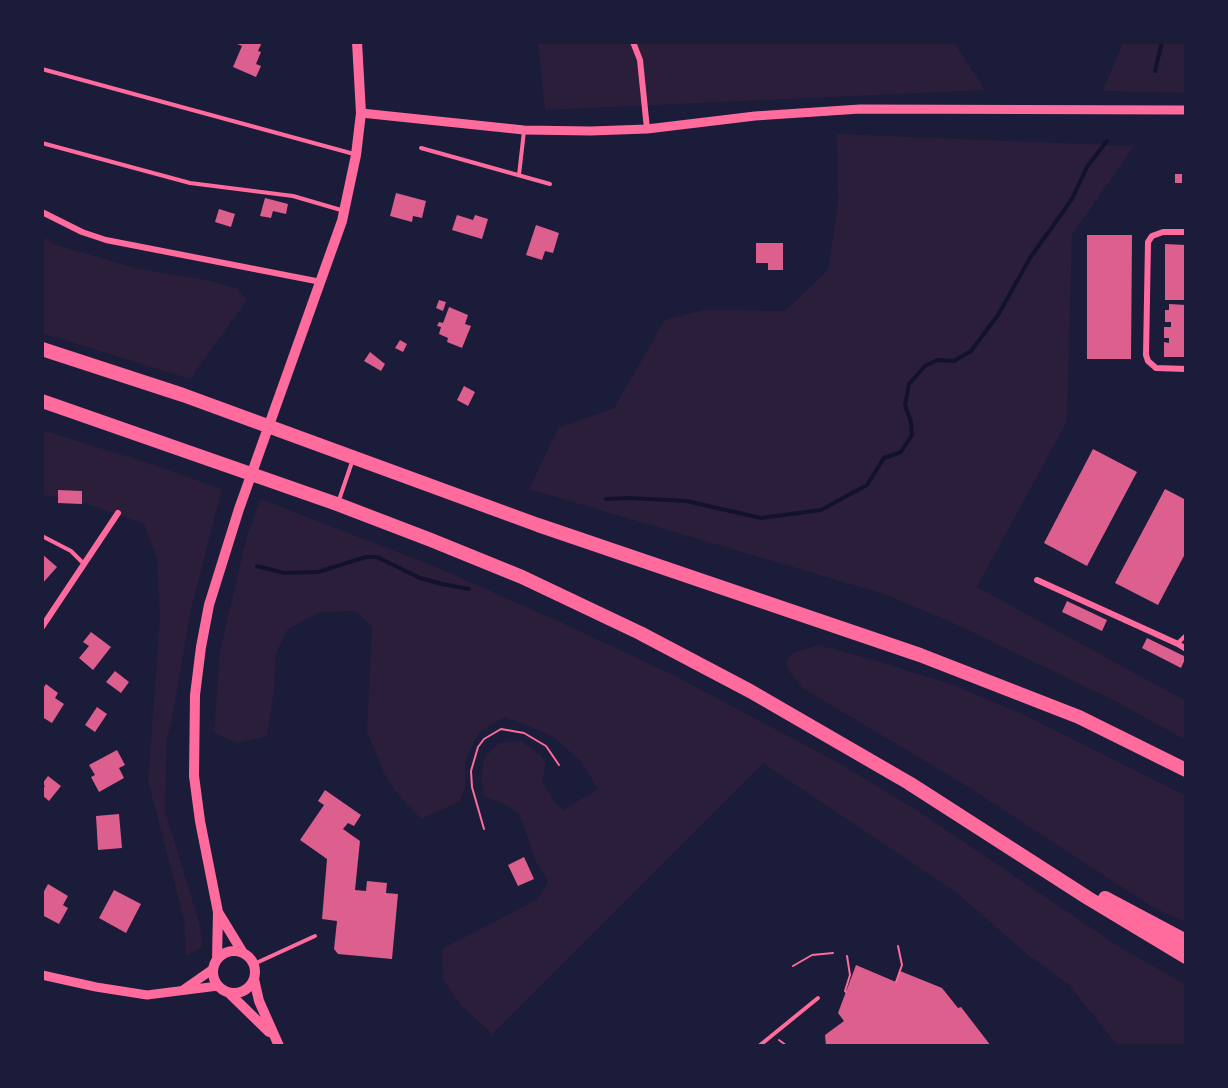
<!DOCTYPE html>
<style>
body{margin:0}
#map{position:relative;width:1228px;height:1088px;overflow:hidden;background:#1b1b3a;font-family:Cabin,sans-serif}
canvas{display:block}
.frame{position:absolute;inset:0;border:44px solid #1b1b3a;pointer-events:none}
</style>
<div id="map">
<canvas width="1228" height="1088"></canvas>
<div class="frame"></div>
</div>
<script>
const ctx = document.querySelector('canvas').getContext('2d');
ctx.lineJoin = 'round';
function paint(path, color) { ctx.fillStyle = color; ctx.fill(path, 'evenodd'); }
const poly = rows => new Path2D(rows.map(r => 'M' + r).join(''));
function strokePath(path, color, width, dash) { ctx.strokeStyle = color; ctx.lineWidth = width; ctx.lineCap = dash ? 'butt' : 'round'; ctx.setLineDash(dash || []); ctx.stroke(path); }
const green = poly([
 [538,42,954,42,985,90,545,110],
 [1123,42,1186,42,1186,93,1103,91],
 [837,134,1134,146,1072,235,1067,421,977,587,1186,701,1186,740,1113,700,953,623,884,594,529,489,558,428,614,408,665,320,703,310,785,311,828,270,838,204],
 [42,235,53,244,135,268,206,280,236,288,247,300,190,379,42,333],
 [42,430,145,462,222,489,191,609,172,719,167,738,165,811,199,922,203,946,186,956,184,919,148,781,160,618,157,558,144,524,73,499,42,495],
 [261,499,436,567,571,627,677,677,837,762,918,811,1121,948,1186,985,1186,1046,1118,1046,1068,984,1028,955,957,893,763,763,492,1034,462,1006,443,980,442,949,538,899,548,881,536,862,520,815,503,803,484,797,481,778,484,758,499,743,521,741,541,755,546,764,542,781,555,802,563,810,598,789,582,763,553,736,505,717,480,731,465,761,465,788,459,802,421,819,401,798,385,775,367,732,372,627,355,611,320,612,288,629,276,653,274,690,267,736,237,743,214,733,220,651,247,536],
 [818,645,877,661,953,685,1022,714,1186,796,1186,922,1154,908,967,786,804,689,791,674,785,663,792,653]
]);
const stream = poly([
 [1155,71,1162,42],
 [606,499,629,498,686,501,761,518,821,510,867,485,884,458,901,452,912,435,911,422,905,405,909,384,925,366,937,360,954,361,971,351,998,315,1030,258,1072,199,1087,167,1107,141],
 [257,566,284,573,318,572,366,557,377,557,420,578,442,584,469,589]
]);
const building = poly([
 [238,42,262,42,258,51,261,52,256,64,261,66,256,77,233,67,242,46,237,44],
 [1175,174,1182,174,1182,183,1175,183],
 [396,193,426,201,422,218,413,216,412,222,390,216],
 [265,198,288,204,286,214,273,211,271,218,260,216],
 [219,209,235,214,231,227,215,222],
 [457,215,473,220,475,215,488,219,482,239,452,230],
 [536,225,559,233,553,253,545,251,542,260,526,255],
 [1087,235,1132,235,1131,359,1087,359],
 [756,243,783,243,783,270,768,270,768,263,756,263],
 [1165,244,1186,245,1186,300,1165,300],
 [439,300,446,302,443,311,436,308],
 [1169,304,1186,305,1186,357,1164,357,1164,342,1169,343,1169,338,1164,338,1164,327,1171,327,1171,322,1165,322,1165,310,1169,310],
 [449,307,468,315,465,324,471,326,462,348,447,342,448,338,439,334,441,327,437,326,439,322,443,323],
 [400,340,407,344,403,352,395,348],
 [370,352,385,364,381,371,364,361],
 [464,386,475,392,468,406,457,400],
 [1093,449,1137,472,1087,566,1044,543],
 [1165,489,1186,500,1186,552,1158,605,1115,583],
 [58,490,82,491,82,504,58,503],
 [42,554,57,567,42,584],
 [1067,601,1107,620,1102,631,1062,612],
 [91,632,111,647,93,670,79,658,89,646,83,642],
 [1147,638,1186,657,1181,668,1142,648],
 [115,671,129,682,121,693,106,682],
 [46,684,58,693,55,698,64,704,52,723,42,717,42,690],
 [97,707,107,714,95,732,85,725],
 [117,750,125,765,119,768,124,778,99,792,91,777,95,775,89,765],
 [48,776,61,786,49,801,42,795,42,790,45,786,42,784],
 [325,790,361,815,354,826,348,823,343,829,360,841,355,890,366,891,367,881,387,883,386,893,398,894,392,959,338,954,334,949,337,921,322,919,327,859,300,840,324,805,318,801],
 [119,814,122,848,98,850,96,816],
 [524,857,534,879,518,886,508,865],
 [48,884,68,896,63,905,68,908,59,924,42,915,42,895],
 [114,890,141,904,126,933,99,918],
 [856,965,896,982,900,971,942,988,958,1008,961,1007,991,1046,826,1046,825,1035,844,1021,838,1013]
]);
const path = poly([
 [484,829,472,787,471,771,478,747,484,739,501,729,524,733,546,746,559,765],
 [793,966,812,955,833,953],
 [896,982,902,965,898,946],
 [846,992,845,991,850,975,847,956],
 [779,1040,787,1046]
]);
const service = poly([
 [42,69,354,154],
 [42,143,190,183,293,196,341,210],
 [421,148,550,184],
 [519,175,524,131],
 [339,500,353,459],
 [42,536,71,551,84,564],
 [1178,643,1186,635],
 [254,964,315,936],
 [759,1046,818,998]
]);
const minor = poly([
 [633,42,640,60,647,129],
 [42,212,82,232,106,240,321,282],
 [1186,232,1163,232,1152,236,1148,242,1146,355,1148,361,1156,368,1186,369],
 [1037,580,1178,644,1186,649],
 [42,627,118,513]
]);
const tertiary = poly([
 [361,113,524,130,591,131,647,129,755,116,860,109,1186,110],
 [42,975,96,987,147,995,218,986],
 [183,990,213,969]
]);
const secondary = poly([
 [218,912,243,953],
 '213 972a21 21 0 1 1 42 0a21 21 0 1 1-42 0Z',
 [217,959,218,912,200,821,194,776,195,695,201,647,209,605,239,509,342,221,356,155,361,113,357,42],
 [254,979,259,1001,279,1046],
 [229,993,269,1032]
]);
const motorway = poly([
 [42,349,183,395,538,525,920,655,1079,717,1186,770],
 [42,401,337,504,431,540,522,577,640,633,750,691,909,783,1088,898,1186,957],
 [1105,898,1186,941]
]);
paint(green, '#2a1e3b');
strokePath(stream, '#12122b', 4);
paint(building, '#dd5f8e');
strokePath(path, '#ff6b9d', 2);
strokePath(service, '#ff6b9d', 4);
strokePath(minor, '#ff6b9d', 6);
strokePath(tertiary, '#ff6b9d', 9);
strokePath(secondary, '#ff6b9d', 10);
strokePath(motorway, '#ff6b9d', 14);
</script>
